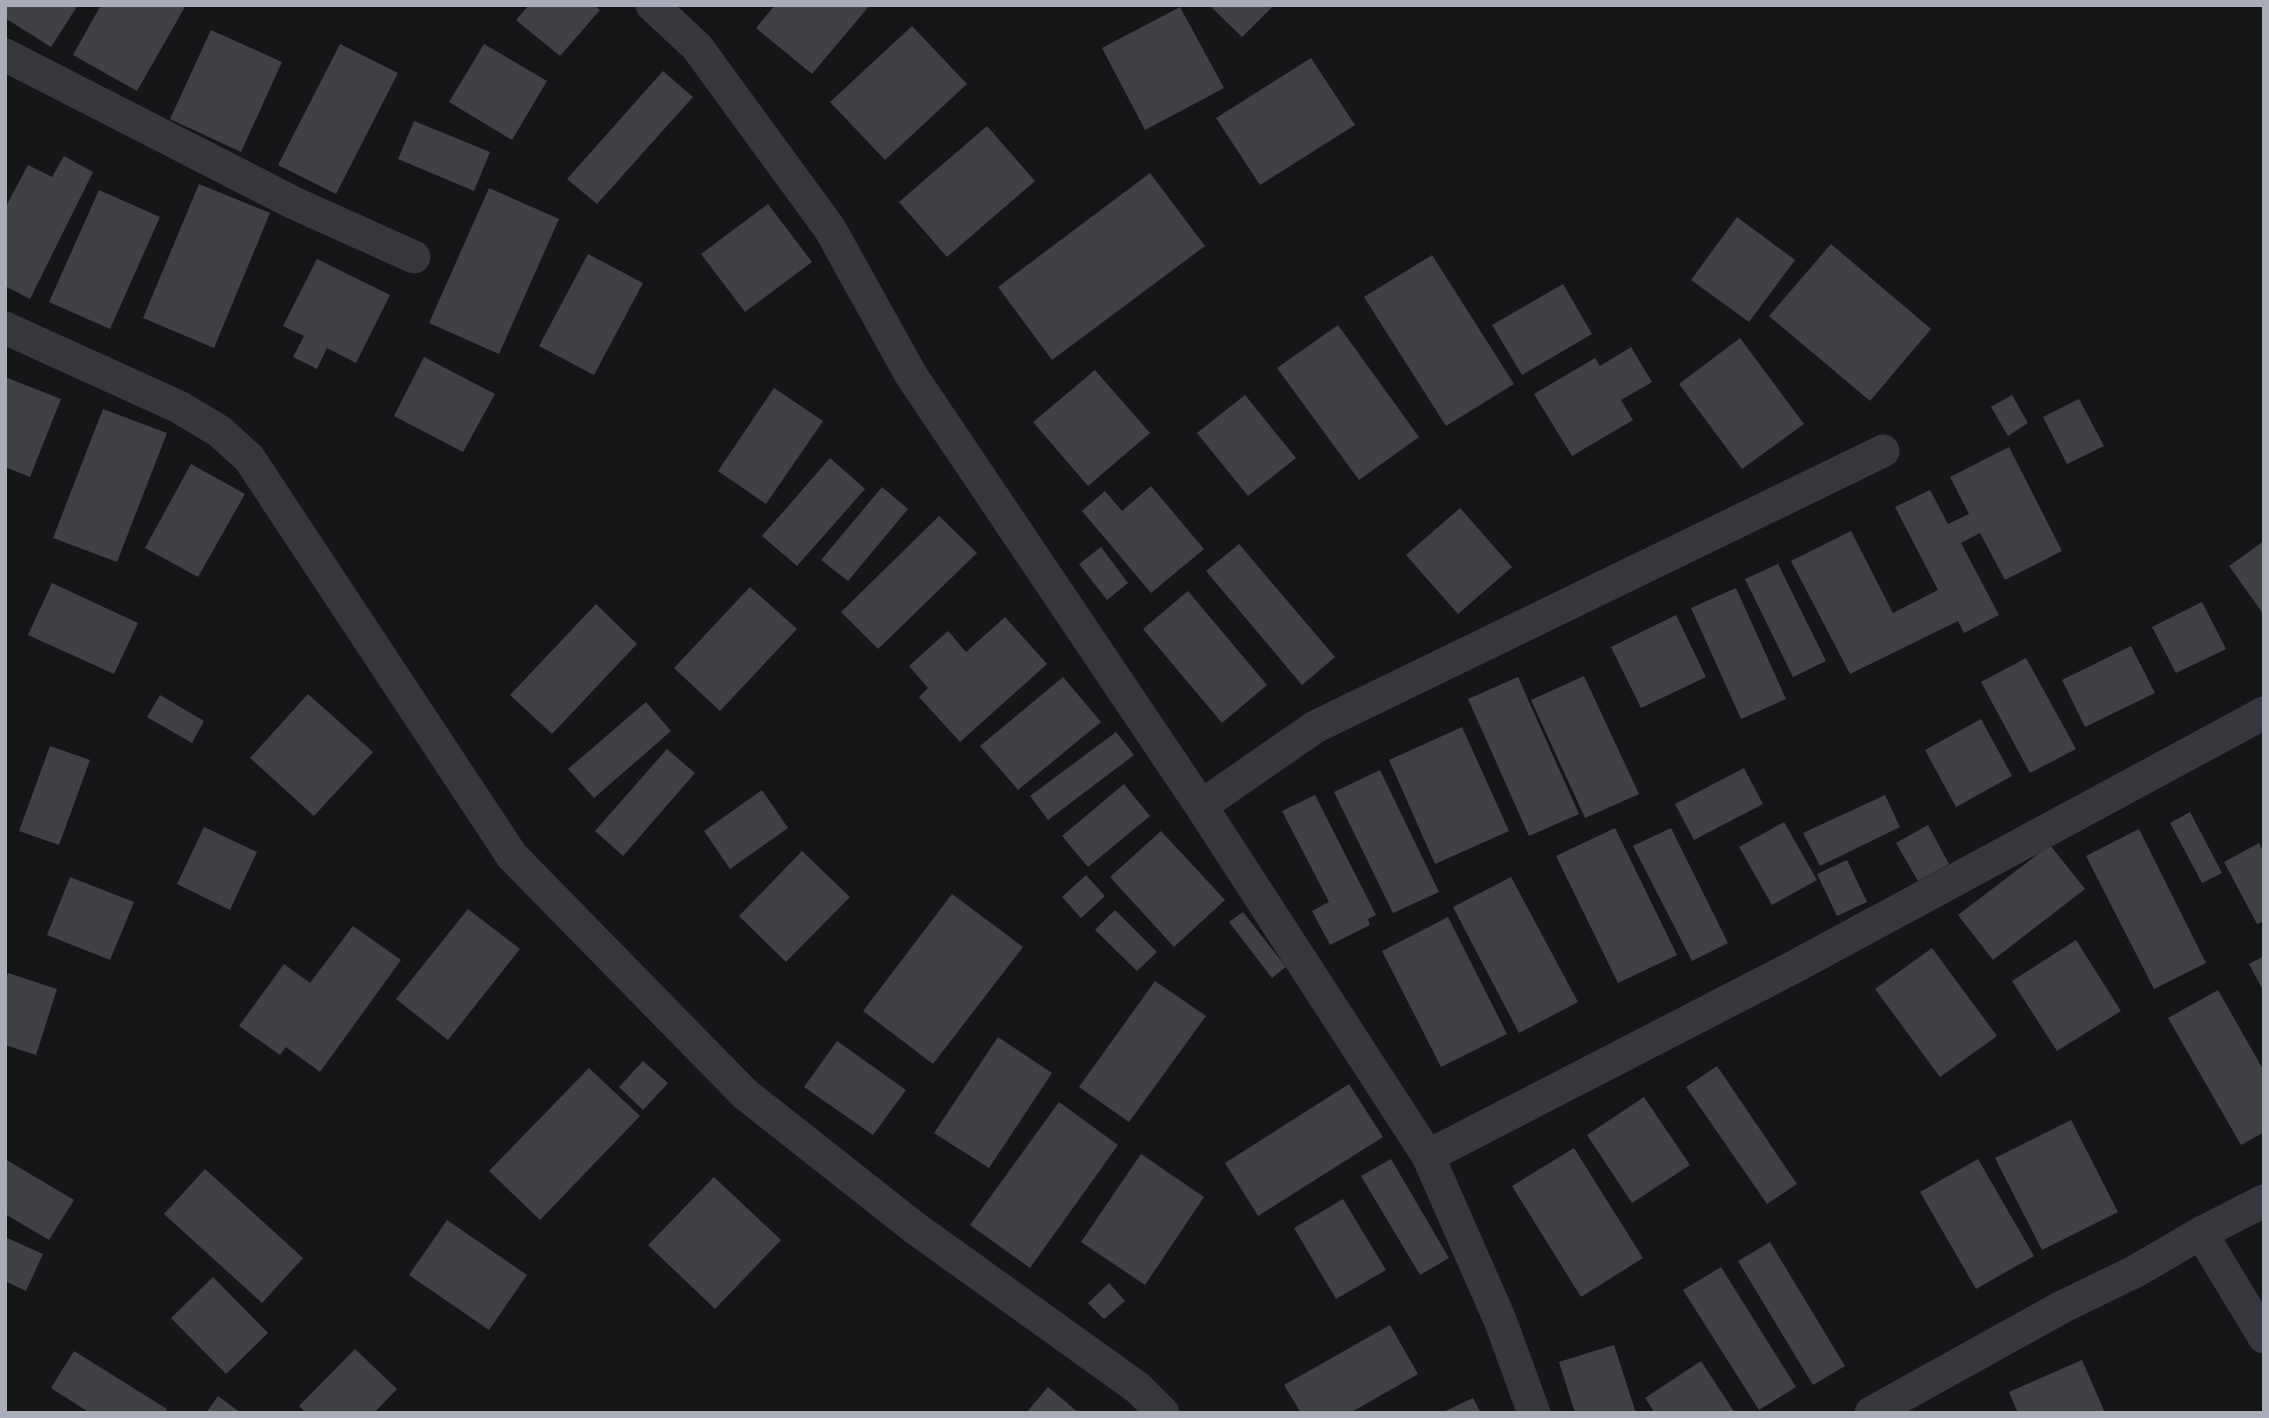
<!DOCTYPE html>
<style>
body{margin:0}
#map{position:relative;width:2269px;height:1418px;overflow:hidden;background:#161618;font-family:Rubik,sans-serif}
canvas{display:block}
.frame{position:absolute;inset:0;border:7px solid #a8adb8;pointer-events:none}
</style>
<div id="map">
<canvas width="2269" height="1418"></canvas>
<div class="frame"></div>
</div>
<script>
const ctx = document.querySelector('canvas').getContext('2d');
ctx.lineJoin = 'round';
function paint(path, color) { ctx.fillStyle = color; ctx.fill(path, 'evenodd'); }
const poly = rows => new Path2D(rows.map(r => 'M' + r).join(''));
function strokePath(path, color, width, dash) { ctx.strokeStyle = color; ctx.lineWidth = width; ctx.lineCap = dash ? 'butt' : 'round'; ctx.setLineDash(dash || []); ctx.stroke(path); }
const building = poly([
 [5,5,78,5,51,47,5,18],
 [101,5,186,5,137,91,73,55],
 [529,5,594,5,600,10,560,56,516,20],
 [775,5,870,5,812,74,756,28],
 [1209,5,1274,5,1242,37],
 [1180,7,1224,88,1145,130,1102,48],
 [912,26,967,84,885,160,830,102],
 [211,30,282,62,241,152,170,119],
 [340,44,398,73,336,194,278,165],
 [484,44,547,81,512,140,449,102],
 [1311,58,1355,125,1260,185,1216,118],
 [663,71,693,97,597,204,567,179],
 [414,121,490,152,474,191,398,159],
 [987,126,1035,181,947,257,899,202],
 [64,156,93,172,30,299,5,286,5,208,28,165,52,177],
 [1150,173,1205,246,1052,360,998,287],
 [199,184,270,213,214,348,143,318],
 [489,188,559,219,499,354,429,323],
 [99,190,160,217,110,329,49,302],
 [768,204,812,262,745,312,701,254],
 [1737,217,1795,260,1749,322,1691,280],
 [1831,244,1931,329,1870,401,1769,316],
 [588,254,643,283,594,375,539,346],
 [1432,255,1514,384,1446,426,1364,297],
 [317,259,390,295,356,363,327,348,317,369,293,357,304,336,283,326],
 [1563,284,1592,334,1522,375,1492,325],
 [1338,325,1419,437,1359,480,1277,368],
 [1740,338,1804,424,1742,469,1679,384],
 [1631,347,1652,382,1621,400,1633,420,1572,456,1534,394,1595,358,1600,366],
 [424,357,495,394,463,452,394,416],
 [1095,370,1150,433,1088,486,1033,422],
 [5,377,61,399,30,477,5,467],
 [774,388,823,421,766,504,718,471],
 [1245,395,1296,458,1248,496,1197,433],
 [2012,395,2028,423,2008,436,1991,407],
 [2079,399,2104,446,2067,464,2043,417],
 [103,409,167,433,117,562,53,538],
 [2009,447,2062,551,2005,580,1980,533,1961,543,1999,615,1964,633,1958,621,1850,674,1791,561,1851,531,1893,613,1938,590,1895,507,1930,490,1948,524,1969,514,1950,477],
 [830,458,865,489,797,566,762,536],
 [191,464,245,494,198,577,145,548],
 [1151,486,1204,549,1151,593,1082,511,1105,491,1122,511],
 [882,487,908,509,848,581,821,560],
 [1460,508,1512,567,1458,614,1406,555],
 [939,516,977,553,878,649,841,612],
 [2264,541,2264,615,2229,566],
 [1239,544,1335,657,1302,685,1206,571],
 [1101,547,1128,583,1107,600,1079,564],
 [1778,564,1826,661,1793,677,1745,579],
 [52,583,138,623,114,674,28,635],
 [750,587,797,629,720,711,674,668],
 [1736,588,1786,699,1741,719,1691,608],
 [1188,591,1267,685,1222,723,1143,629],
 [2202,602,2226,649,2176,673,2152,627],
 [596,604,637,644,552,734,510,695],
 [1676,615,1706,677,1641,708,1611,647],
 [1005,617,1047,664,960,742,919,697,928,688,909,666,948,631,966,652],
 [2131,646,2155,693,2085,727,2062,680],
 [2026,658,2076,749,2030,773,1981,682],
 [1584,676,1639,794,1585,818,1531,700],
 [1063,677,1101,722,1018,790,980,746],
 [1518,677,1579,814,1529,836,1468,699],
 [308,694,373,752,314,816,250,758],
 [160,695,204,721,192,743,147,717],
 [646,702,671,731,594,798,568,769],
 [1981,719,2012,776,1956,807,1925,750],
 [1462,727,1509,831,1435,864,1389,760],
 [1116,732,1134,755,1048,820,1030,796],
 [50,746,90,760,59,845,19,831],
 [667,749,695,773,623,856,595,831],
 [1744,768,1763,804,1694,840,1675,804],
 [1380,770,1439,892,1393,913,1334,792],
 [1124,784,1150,816,1088,867,1062,836],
 [762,790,788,828,730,869,704,831],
 [1315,795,1376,915,1368,919,1370,925,1330,945,1312,911,1329,902,1282,811],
 [1885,795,1900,827,1820,866,1803,833],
 [2190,812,2222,873,2202,883,2170,823],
 [1784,822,1817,880,1772,905,1739,847],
 [1928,825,1949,864,1918,881,1896,843],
 [204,827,257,852,230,910,177,884],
 [1615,828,1677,955,1618,983,1556,856],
 [1671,828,1728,943,1692,961,1633,846],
 [2139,829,2206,963,2154,989,2086,856],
 [1161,831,1225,900,1174,947,1110,877],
 [2259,843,2264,853,2264,921,2257,924,2224,862],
 [2050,845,2085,889,1993,960,1958,915],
 [802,851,850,897,786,962,739,916],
 [1847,860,1867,902,1837,916,1817,874],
 [1086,875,1105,896,1081,918,1062,897],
 [70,877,134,902,110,960,47,935],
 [1511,877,1578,1002,1519,1033,1453,907],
 [952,894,1023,947,933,1064,863,1011],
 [468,909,520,949,448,1040,396,999],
 [1115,910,1157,952,1137,971,1095,930],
 [1243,912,1286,967,1272,978,1229,922],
 [1448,917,1507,1034,1441,1067,1382,951],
 [353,926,401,960,320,1072,286,1047,280,1055,239,1026,284,964,310,983],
 [2076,940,2121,1011,2057,1051,2012,981],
 [1932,948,1997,1036,1940,1077,1875,989],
 [2264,956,2264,992,2249,964],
 [8,973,57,989,36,1055,5,1045,5,982],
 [1155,981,1206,1016,1129,1122,1079,1087],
 [2218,990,2264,1071,2264,1132,2241,1145,2168,1018],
 [998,1037,1052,1073,989,1168,934,1133],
 [837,1041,906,1090,873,1135,804,1087],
 [643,1061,668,1083,643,1110,619,1087],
 [1717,1066,1797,1184,1767,1204,1686,1087],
 [589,1068,640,1116,540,1220,489,1171],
 [1349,1084,1383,1137,1258,1216,1225,1163],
 [1644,1097,1690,1165,1632,1203,1587,1135],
 [1059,1102,1118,1145,1030,1268,970,1225],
 [2071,1120,2118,1212,2042,1250,1995,1158],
 [1574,1148,1643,1258,1581,1297,1512,1186],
 [1141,1154,1204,1197,1145,1285,1081,1242],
 [5,1159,74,1200,49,1240,5,1214],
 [1391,1159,1449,1258,1420,1275,1361,1176],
 [1978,1159,2034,1256,1976,1289,1920,1192],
 [205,1169,303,1258,262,1303,164,1214],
 [714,1177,781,1240,715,1309,648,1245],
 [1343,1199,1386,1270,1336,1299,1294,1228],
 [447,1220,527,1275,489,1330,409,1275],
 [5,1237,43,1254,26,1291,5,1281],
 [1770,1242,1845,1366,1813,1385,1738,1261],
 [1721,1267,1796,1387,1759,1410,1683,1290],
 [213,1277,268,1333,226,1374,171,1318],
 [1109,1283,1125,1301,1104,1319,1088,1303],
 [1390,1325,1418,1374,1350,1413,1301,1413,1284,1385],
 [1614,1345,1636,1413,1575,1413,1559,1362],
 [355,1349,397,1389,374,1413,306,1413,299,1406],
 [74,1351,167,1409,164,1413,90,1413,51,1388],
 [2082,1360,2105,1413,2018,1413,2009,1392],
 [1701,1361,1735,1413,1655,1413,1645,1398],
 [1048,1387,1079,1413,1026,1413],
 [218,1396,241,1413,206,1413],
 [1473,1398,1481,1413,1441,1413]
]);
const street = poly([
 [652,5,697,47,830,229,911,375,1201,806,1428,1156,1500,1320,1534,1413],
 [5,55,294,203,414,257],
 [5,328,179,407,219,431,249,458,512,856,745,1094,915,1228,1138,1388,1163,1413],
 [1201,806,1315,727,1883,451],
 [1428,1156,1792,968,2264,713],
 [2201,1233,2264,1337],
 [1871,1413,2062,1307,2136,1271,2201,1233,2264,1201]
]);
paint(building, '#404145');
strokePath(street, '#37383d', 33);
</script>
